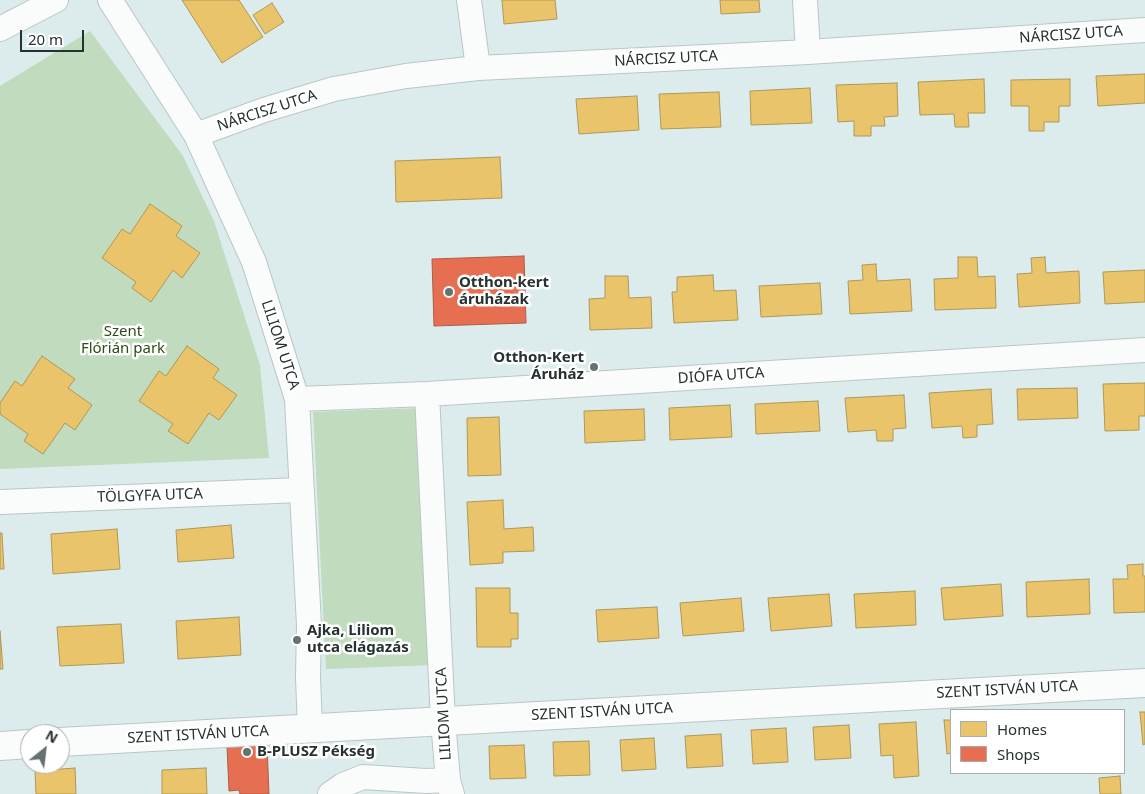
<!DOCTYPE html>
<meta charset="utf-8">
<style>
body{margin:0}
#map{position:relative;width:1145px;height:794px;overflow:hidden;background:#dcecec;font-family:"Noto Sans",sans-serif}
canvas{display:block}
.legend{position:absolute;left:950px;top:709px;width:175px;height:65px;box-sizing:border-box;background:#fff;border:1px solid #a8adad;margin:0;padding:6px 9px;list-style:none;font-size:15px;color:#263131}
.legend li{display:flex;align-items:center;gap:10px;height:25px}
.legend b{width:25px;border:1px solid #a8adad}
.north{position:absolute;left:20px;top:724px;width:50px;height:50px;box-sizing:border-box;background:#fff;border:1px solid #a8adad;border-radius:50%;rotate:29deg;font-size:14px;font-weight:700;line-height:20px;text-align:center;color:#263131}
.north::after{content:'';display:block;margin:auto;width:18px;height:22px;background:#667272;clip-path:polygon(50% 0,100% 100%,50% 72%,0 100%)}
.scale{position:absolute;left:20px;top:30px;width:64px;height:22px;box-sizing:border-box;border:2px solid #263131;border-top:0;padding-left:6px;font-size:15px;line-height:18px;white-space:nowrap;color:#263131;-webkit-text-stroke:4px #fff;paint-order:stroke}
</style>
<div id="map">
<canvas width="1145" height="794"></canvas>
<ul class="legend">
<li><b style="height:14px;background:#e9c46a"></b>Homes</li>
<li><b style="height:14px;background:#e76f51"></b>Shops</li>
</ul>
<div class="north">N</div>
<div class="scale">20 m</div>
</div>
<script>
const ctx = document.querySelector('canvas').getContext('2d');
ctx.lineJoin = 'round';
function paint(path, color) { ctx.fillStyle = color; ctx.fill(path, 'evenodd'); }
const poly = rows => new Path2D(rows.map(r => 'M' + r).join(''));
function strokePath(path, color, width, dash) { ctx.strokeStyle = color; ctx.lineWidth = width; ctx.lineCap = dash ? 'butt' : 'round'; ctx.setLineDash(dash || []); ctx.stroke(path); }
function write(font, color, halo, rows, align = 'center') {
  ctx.font = font + ' "Noto Sans",sans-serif'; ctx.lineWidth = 5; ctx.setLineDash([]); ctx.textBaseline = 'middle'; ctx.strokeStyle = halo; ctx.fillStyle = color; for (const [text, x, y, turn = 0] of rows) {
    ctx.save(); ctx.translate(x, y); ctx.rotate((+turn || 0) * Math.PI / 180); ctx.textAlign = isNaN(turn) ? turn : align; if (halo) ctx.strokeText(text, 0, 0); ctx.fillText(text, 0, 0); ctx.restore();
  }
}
const green = poly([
 [90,31,183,156,214,221,260,365,269,458,0,469,0,86],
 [421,408,433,665,326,669,313,412]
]);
const homes = poly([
 [182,0,239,0,263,37,222,63,182,0],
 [502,0,555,0,557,19,504,24,502,0],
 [720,0,759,0,760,12,721,14,720,0],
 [272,3,284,22,265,34,253,15,272,3],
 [1145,74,1145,103,1098,106,1096,76,1145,74],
 [984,79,985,113,968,113,969,127,955,127,954,114,920,115,918,82,984,79],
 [1070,79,1070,106,1059,106,1059,122,1044,122,1044,131,1029,131,1029,106,1011,106,1011,80,1070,79],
 [897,83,898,116,884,117,885,126,871,126,871,136,854,136,854,121,838,122,836,85,897,83],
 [810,88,812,123,751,125,750,91,810,88],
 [719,92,721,127,661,129,659,94,719,92],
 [637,96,639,130,579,134,576,99,637,96],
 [500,157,502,198,396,202,395,161,500,157],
 [150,204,182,226,176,236,200,253,182,278,173,270,151,302,132,288,136,282,102,258,122,229,130,234,150,204],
 [958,257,977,257,978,277,995,276,996,308,935,310,934,279,958,278,958,257],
 [1045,257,1046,273,1079,271,1080,303,1019,307,1017,274,1032,273,1031,258,1045,257],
 [876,264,877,281,910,279,912,311,850,314,848,281,863,280,862,265,876,264],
 [1145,270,1145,302,1105,304,1103,272,1145,270],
 [713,275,714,291,736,290,738,320,674,323,672,292,677,292,677,277,713,275],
 [605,276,628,276,629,298,651,297,652,328,590,330,589,299,605,298,605,276],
 [820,283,822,314,761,317,759,286,820,283],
 [187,346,219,369,213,378,237,395,219,420,209,413,188,444,168,431,173,424,139,401,159,371,166,376,187,346],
 [42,356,75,379,68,388,92,405,75,430,65,423,43,454,24,441,28,434,0,414,0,403,15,381,22,386,42,356],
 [1145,383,1145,416,1139,416,1139,430,1105,431,1103,384,1145,383],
 [1077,388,1078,418,1018,420,1017,389,1077,388],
 [991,389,993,424,977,425,977,437,963,438,962,426,932,428,929,393,991,389],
 [904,395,906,428,893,429,893,441,877,441,876,430,848,432,845,398,904,395],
 [818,401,820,431,756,434,755,404,818,401],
 [730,405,732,437,670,440,669,408,730,405],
 [644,409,645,440,585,443,584,411,644,409],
 [499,417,501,475,468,476,467,418,499,417],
 [503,500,504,529,533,527,534,551,503,552,503,563,470,565,467,502,503,500],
 [231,525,234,558,178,562,176,530,231,525],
 [117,529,120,569,53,574,51,534,117,529],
 [0,533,2,533,4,569,0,569,0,533],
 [1143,564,1143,576,1145,576,1145,612,1114,613,1113,579,1128,579,1127,565,1143,564],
 [1089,579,1090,614,1027,617,1026,582,1089,579],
 [1001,584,1003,616,944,620,941,588,1001,584],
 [476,588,510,588,510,613,518,613,518,639,511,639,511,647,477,647,476,588],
 [915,591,916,625,856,628,854,594,915,591],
 [829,594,832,626,771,631,768,598,829,594],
 [741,598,744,631,683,636,680,603,741,598],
 [657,607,659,638,598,642,596,610,657,607],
 [239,617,241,655,178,659,176,621,239,617],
 [121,624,124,663,60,666,57,627,121,624],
 [0,631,3,669,0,669,0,631],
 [1140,712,1145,712,1145,744,1143,745,1140,712],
 [944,720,951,720,951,753,947,754,944,720],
 [916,722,919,776,894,778,893,755,881,756,879,724,916,722],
 [849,725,851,758,815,760,813,727,849,725],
 [786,728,788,762,753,764,751,730,786,728],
 [721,734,723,766,687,768,685,736,721,734],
 [654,738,656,769,622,771,620,740,654,738],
 [589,741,590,775,554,776,553,742,589,741],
 [524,745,526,778,490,779,489,746,524,745],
 [75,768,76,794,36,794,35,771,75,768],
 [206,768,207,794,162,794,162,770,206,768],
 [1120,776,1121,794,1100,794,1099,778,1120,776]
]);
const shops = poly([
 [524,256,526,323,434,326,432,259,524,256],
 [267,744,269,794,240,794,239,790,229,791,227,746,267,744]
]);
const minor = poly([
 [110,0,196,135,254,262,297,399,309,625,308,678,310,728],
 [469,0,478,68],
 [805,0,808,52],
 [0,29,56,0],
 [196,135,264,110,334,89,406,76,478,68,808,52,1145,30],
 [427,394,443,721,448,780,452,794],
 [297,399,427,394,1145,350],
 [0,502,301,490],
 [330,794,343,785,363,777,426,781,448,780]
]);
const secondary = poly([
 [60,742,1145,683],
 [0,746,30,744]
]);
const markers = [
 [449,292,5,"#667272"],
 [594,367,5,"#667272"],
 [297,640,5,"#667272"],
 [247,752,5,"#667272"]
];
const streetNames = [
 ["NÁRCISZ UTCA",1071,35,-4],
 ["NÁRCISZ UTCA",666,59,-3],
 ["NÁRCISZ UTCA",267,111,-18],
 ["LILIOM UTCA",280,345,72],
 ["DIÓFA UTCA",721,376,-4],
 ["TÖLGYFA UTCA",150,496,-2],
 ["SZENT ISTVÁN UTCA",1007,690,-3],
 ["SZENT ISTVÁN UTCA",602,712,-3],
 ["LILIOM UTCA",444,714,-93],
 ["SZENT ISTVÁN UTCA",198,735,-3]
];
const poiNames = [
 ["Otthon-kert",459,283],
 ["áruházak",459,300],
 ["Otthon-Kert",584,358,"right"],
 ["Áruház",584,375,"right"],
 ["Ajka, Liliom",307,631],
 ["utca elágazás",307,648],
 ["B-PLUSZ Pékség",257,752]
];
const parkNames = [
 ["Szent",123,332],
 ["Flórián park",123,349]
];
paint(green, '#c0dbbd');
paint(homes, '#e9c46a');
strokePath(homes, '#ae9859', 1);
paint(shops, '#e76f51');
strokePath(shops, '#ad5c47', 1);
strokePath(minor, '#bac6c6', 26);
strokePath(secondary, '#bac6c6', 30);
strokePath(minor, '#fafcfc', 24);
strokePath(secondary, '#fafcfc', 28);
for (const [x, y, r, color] of markers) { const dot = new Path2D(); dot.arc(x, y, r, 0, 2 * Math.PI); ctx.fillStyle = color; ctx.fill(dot); strokePath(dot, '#fff', 2); }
write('15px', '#263131', '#fff', streetNames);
write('bold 15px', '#263131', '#fff', poiNames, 'left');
write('15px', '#2c4d15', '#fff', parkNames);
</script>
